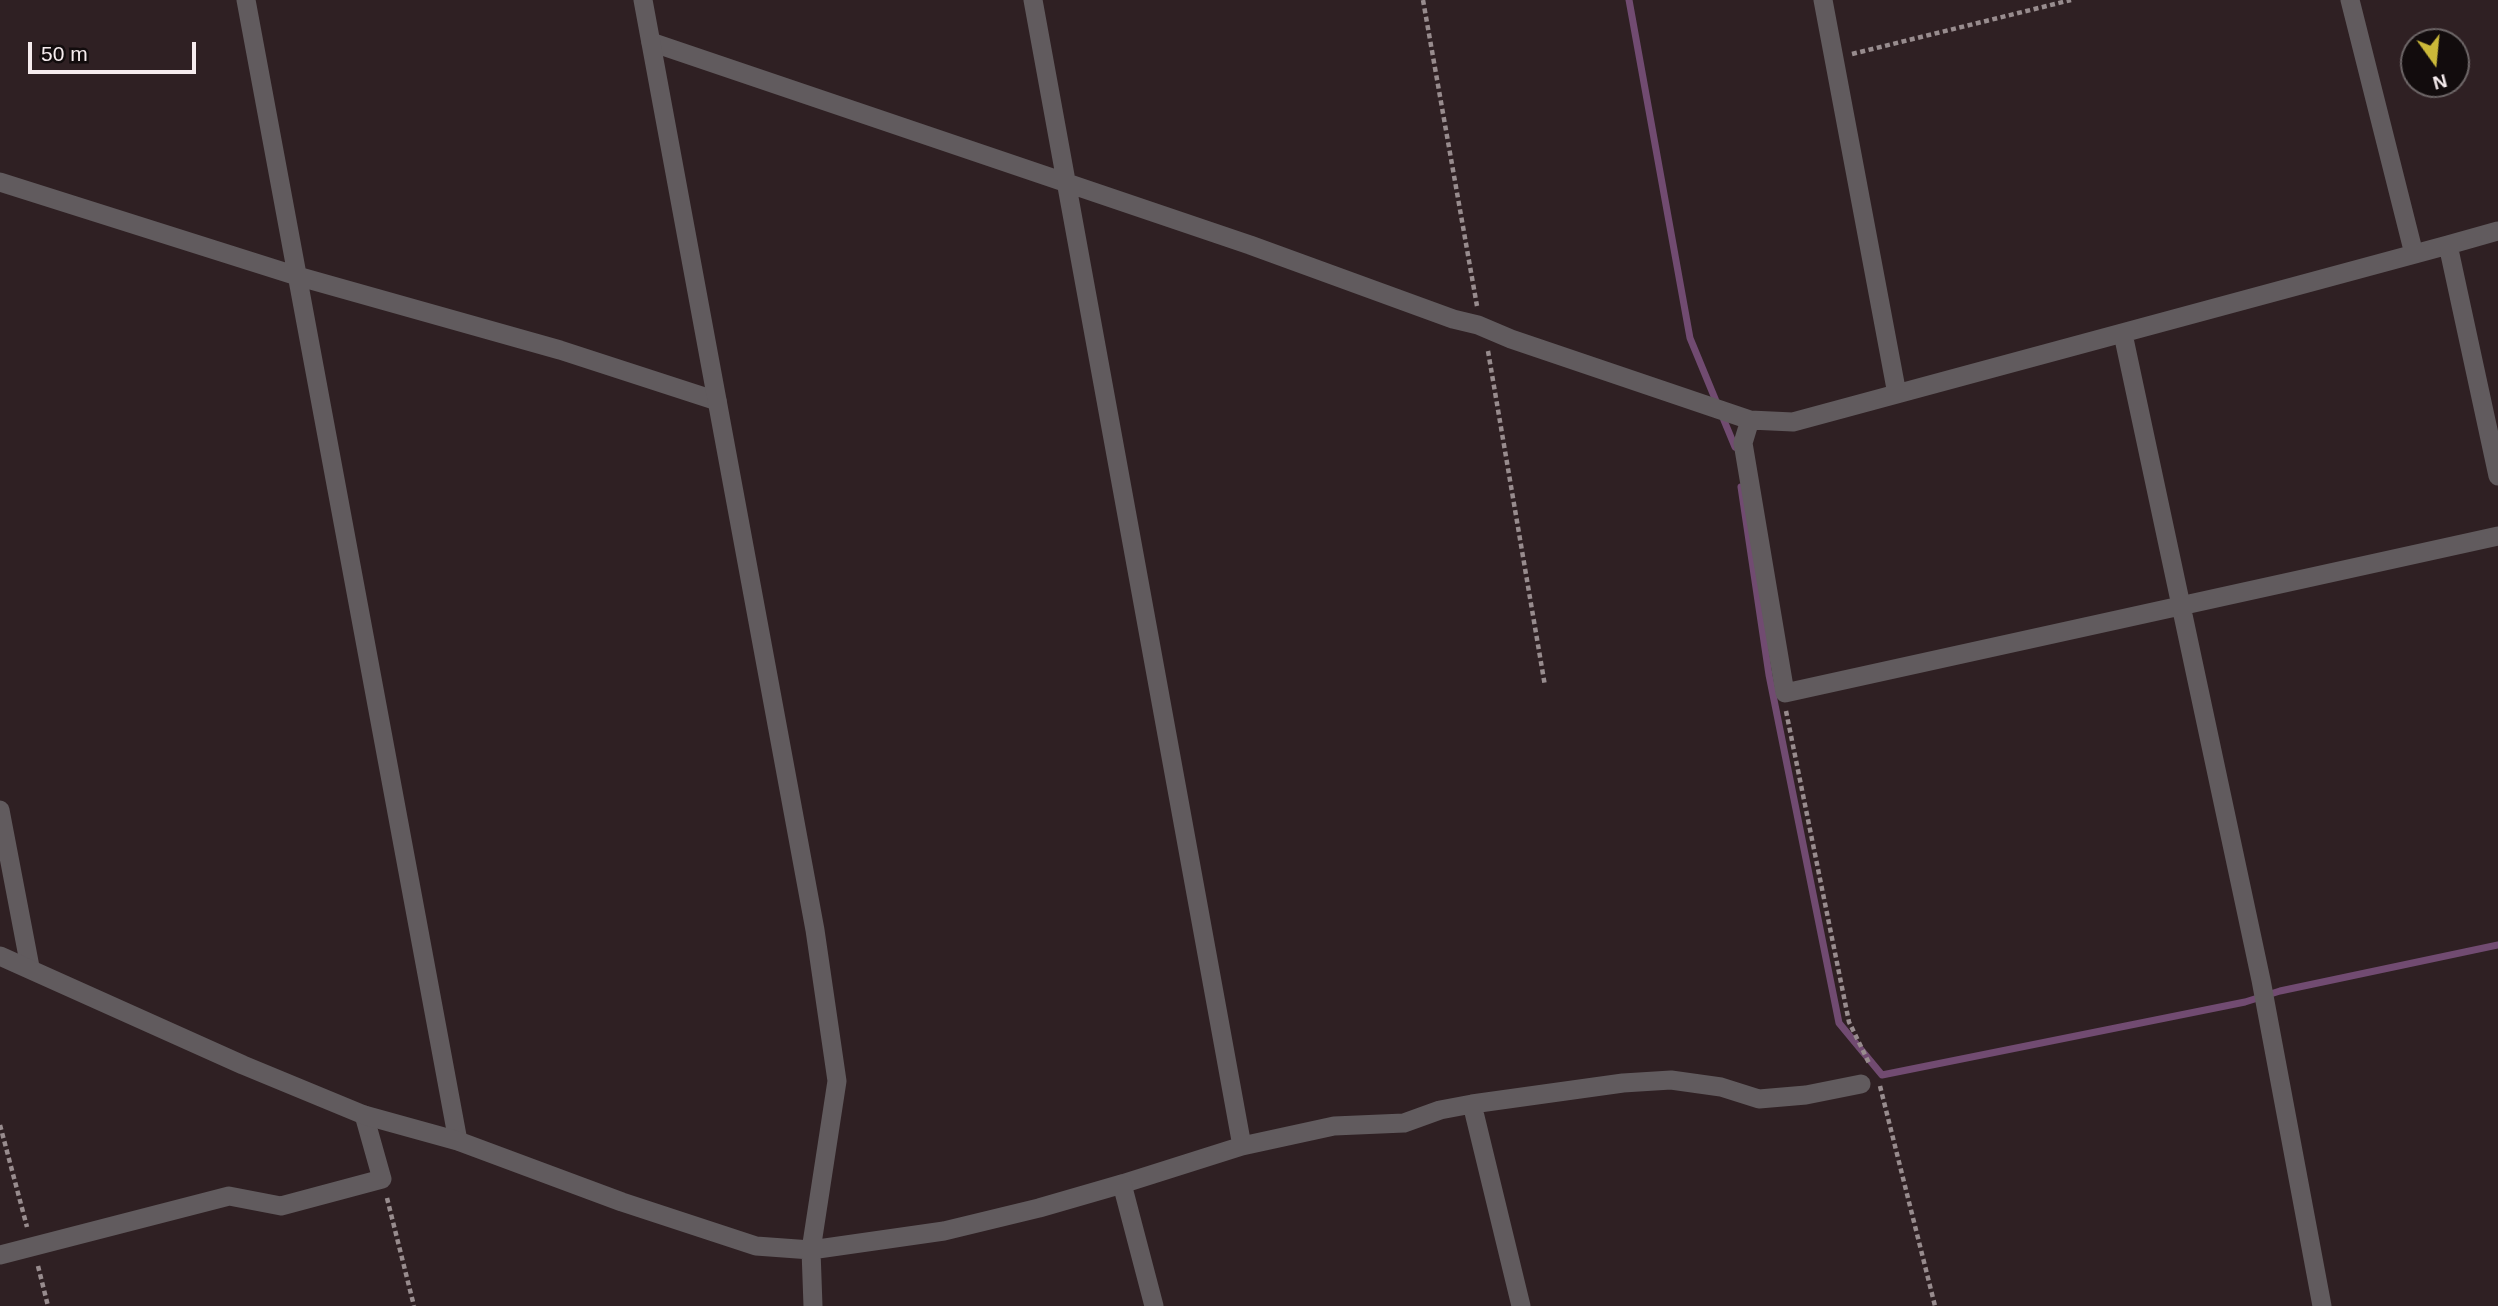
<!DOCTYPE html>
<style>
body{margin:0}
#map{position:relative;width:2498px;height:1306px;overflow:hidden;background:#2f2023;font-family:Arial,sans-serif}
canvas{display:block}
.north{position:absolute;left:2400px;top:28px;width:70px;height:70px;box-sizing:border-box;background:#120c0d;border:2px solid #6d6667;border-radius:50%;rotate:165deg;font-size:19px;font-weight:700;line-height:28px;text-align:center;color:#f6ecee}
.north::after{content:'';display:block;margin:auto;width:24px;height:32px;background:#cbb939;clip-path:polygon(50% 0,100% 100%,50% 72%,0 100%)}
.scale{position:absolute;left:28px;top:42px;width:168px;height:32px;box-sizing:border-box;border:4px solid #f6ecee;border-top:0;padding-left:9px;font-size:21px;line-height:24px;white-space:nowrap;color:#f6ecee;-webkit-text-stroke:5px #120c0d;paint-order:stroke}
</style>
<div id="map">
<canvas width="2498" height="1306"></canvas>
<div class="north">N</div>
<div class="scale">50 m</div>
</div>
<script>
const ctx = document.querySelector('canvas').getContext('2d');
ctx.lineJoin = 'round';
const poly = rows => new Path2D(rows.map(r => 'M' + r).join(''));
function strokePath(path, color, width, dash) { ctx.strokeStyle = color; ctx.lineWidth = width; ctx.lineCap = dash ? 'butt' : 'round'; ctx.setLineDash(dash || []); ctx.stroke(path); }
const stream = poly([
 [1629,0,1690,338,1735,447],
 [1741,487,1769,675,1839,1023,1882,1075,2245,1002,2280,991,2498,945]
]);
const path = poly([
 [1423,0,1477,306],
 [1852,54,2071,0],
 [1488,351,1545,686],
 [1786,711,1849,1022,1870,1065],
 [1880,1086,1935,1306],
 [0,1125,27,1227],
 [387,1198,414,1306],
 [38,1266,48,1306]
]);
const minor = poly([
 [246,0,458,1141],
 [1033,0,1242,1146],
 [1823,0,1897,394],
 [2350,0,2414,254],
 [651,42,1250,245,1453,319,1478,325,1511,339,1750,420,1793,422,2448,245,2498,476],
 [0,182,297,276,560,350,717,401],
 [2448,245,2498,231],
 [2123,334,2261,980,2322,1306],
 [1750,420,1743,443,1785,693,2498,536],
 [0,810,30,967],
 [1472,1104,1623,1083,1671,1080,1721,1087,1759,1099,1806,1095,1861,1084],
 [1122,1184,1242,1146,1334,1126,1404,1123,1440,1110,1472,1104,1521,1306],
 [0,1255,229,1196,281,1206,382,1179,364,1115]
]);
const tertiary = poly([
 [643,0,815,930,837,1081,811,1250,813,1306],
 [0,956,243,1065,364,1115,458,1141,622,1202,756,1246,811,1250,944,1231,1039,1208,1122,1184,1154,1306]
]);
strokePath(stream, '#714b71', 7);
strokePath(path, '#988c8e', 4.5, [5, 3.5]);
strokePath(minor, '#615b5e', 19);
strokePath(tertiary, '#615b5e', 19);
</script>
